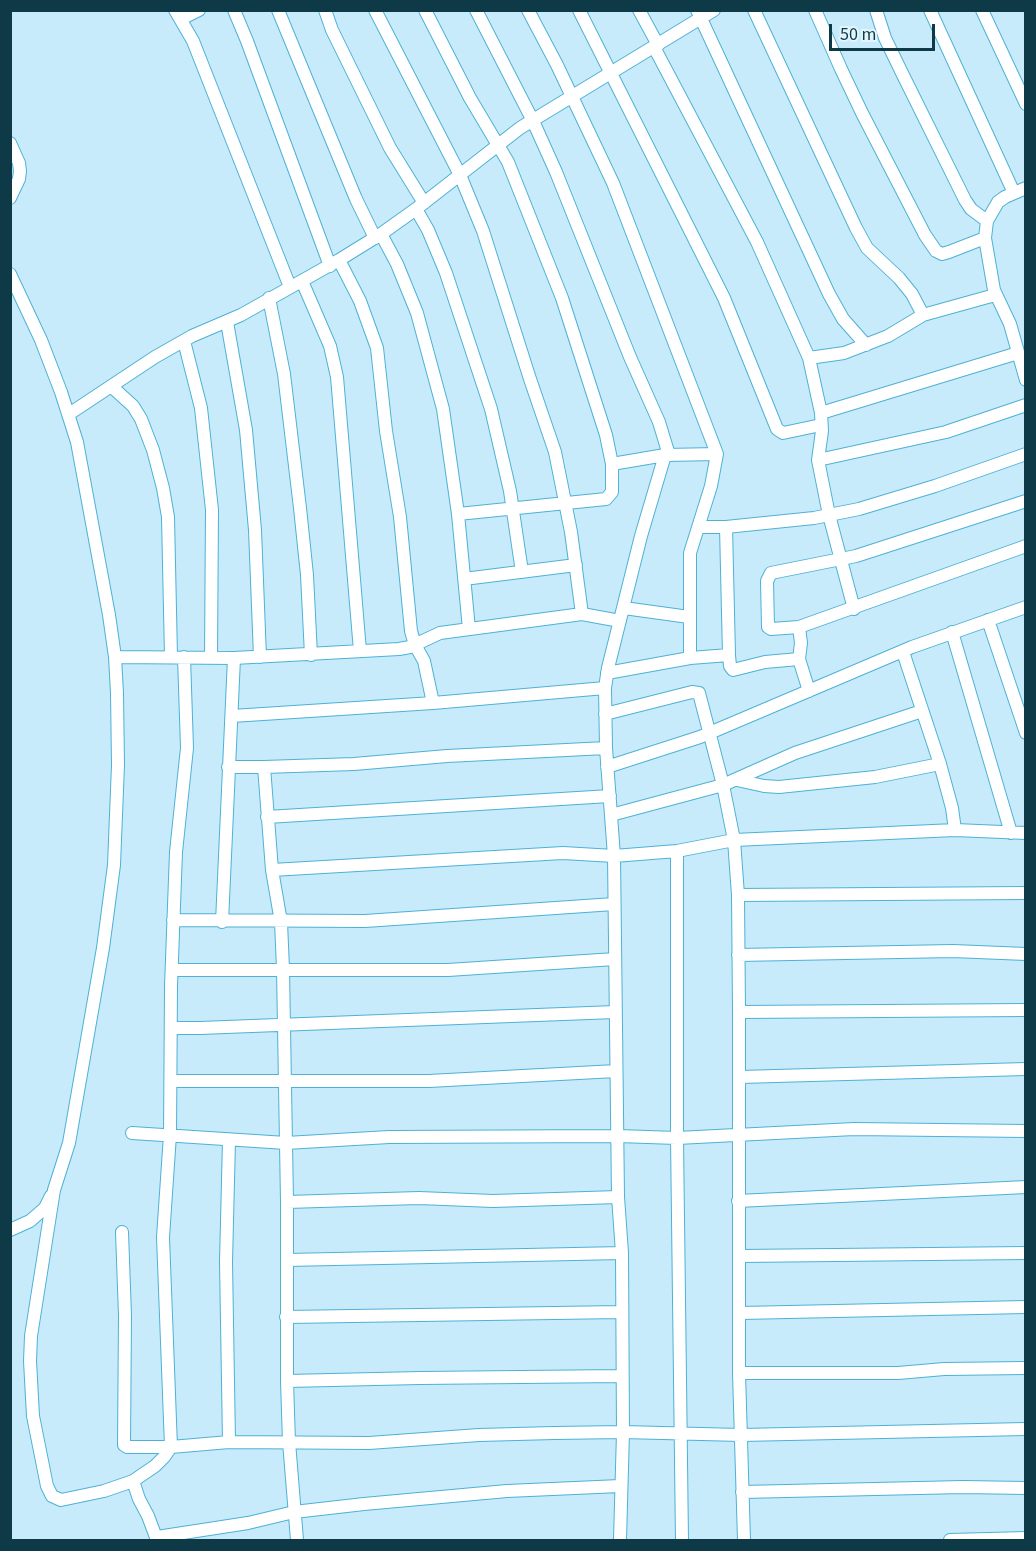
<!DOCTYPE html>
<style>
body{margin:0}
#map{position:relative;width:1036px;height:1551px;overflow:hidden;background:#c7ebfa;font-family:"Source Sans 3",sans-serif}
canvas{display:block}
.frame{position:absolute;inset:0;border:12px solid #0e3947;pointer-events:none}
.scale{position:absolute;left:829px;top:24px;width:106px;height:27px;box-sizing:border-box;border:3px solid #0e3947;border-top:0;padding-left:8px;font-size:18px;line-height:21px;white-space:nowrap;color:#0e3947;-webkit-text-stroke:4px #e3f5fc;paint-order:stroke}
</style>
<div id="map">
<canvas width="1036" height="1551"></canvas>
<div class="frame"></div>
<div class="scale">50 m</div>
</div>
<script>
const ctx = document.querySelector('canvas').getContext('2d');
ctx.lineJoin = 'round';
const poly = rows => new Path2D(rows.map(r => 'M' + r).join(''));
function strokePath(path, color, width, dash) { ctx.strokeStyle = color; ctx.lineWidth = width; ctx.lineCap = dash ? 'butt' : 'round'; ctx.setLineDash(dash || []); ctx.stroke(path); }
const street = poly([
 [175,10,193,41,290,287],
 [234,10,247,41,330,266],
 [278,10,356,199,375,238],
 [325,10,332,30,390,148,424,203],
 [375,10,460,175,483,231,530,379,555,452,571,532,582,614],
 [425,10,470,98,508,162,562,298,606,435,612,464,612,492,606,499,458,514],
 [476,10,533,121,556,172,630,357,659,422,669,455],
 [528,10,557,65,613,183,717,454,711,486,690,553,690,658],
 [579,10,724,298,777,429,783,433,821,425],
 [639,10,658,45],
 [697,10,829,294,843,319,866,345],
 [754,10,856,228,867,248,899,278,912,294,923,315],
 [815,10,841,69,862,113,925,235,936,251,942,254,949,252,985,238],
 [876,10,885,38,901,71,965,200,971,209,987,221],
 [930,10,1014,193],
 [982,10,1026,104],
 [181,19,199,10],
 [654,47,757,242,809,358,821,413,822,431,818,460],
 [10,143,19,163,20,171,19,179,10,198],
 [1026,188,1005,197,998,202,987,221,985,238,994,290,1010,324,1026,380],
 [416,209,428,230,446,273,491,409,510,491,522,572],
 [381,234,397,264,417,313,443,409,458,514,469,629],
 [339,260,360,301,377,348,386,431,400,517,411,631,415,645,424,661,433,703],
 [10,274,41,340,61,392,77,442,109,615,115,657,117,693,118,765,114,865,103,948,69,1143,54,1190,31,1336,30,1361,33,1416,47,1486,52,1496,61,1500,104,1491,133,1481,155,1466,164,1457,171,1447,163,1237,170,1135,171,986,176,852,187,748,184,657],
 [302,281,330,346,337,377,360,651],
 [269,298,284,374,300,508,307,575,311,655],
 [227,322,246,430,255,530,260,657],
 [184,341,201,408,212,510,211,658],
 [809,358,844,353,888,336,923,315,995,295],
 [111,386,133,406,141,419,153,450,163,488,168,517,171,657],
 [821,413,1018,353],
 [69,414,155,357,192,336,241,315,339,260,381,234,416,209,520,128,714,10],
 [612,464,665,455,717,454],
 [699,527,726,527],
 [464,579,576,565],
 [624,608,689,617],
 [854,609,829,515,818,460,946,432,1026,405],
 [988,620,1026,733],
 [799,627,771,629,768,627,767,581,771,573,856,556,1026,501],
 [952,632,1011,833],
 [903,652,940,764,952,808,955,830],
 [729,655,726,527,814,518,859,509,935,486,1026,454],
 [115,657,234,658,399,649,410,647,440,633,582,614,620,621],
 [799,659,801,643,799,627,1026,546],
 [607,673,690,658,729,655,730,666,733,670,765,662,799,659,809,691],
 [605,714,692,692,699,693,723,785,734,840,738,895,739,1012,739,1373,744,1540],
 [232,716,433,703,605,688],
 [228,767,264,767],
 [607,767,700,737,912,647,1026,607],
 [737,780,764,786,779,787,875,777,940,764],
 [611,815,723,785,795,753,922,711],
 [267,817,610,796],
 [677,851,677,1138,682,1540],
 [272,870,563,853,614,856,677,851,734,840,955,830,1026,833],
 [738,895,1026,893],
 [173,920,365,921,614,904],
 [222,922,234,658],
 [738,955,953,951,1026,954],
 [172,970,448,970,615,959],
 [739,1012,1026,1010],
 [171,1028,200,1028,615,1012],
 [740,1077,1026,1069],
 [172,1081,429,1081,616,1071],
 [132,1133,286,1143,389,1137,618,1136,677,1138,854,1129,1026,1131],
 [229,1140,226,1262,229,1442],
 [738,1201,1026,1187],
 [287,1202,419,1198,493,1201,618,1197],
 [10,1230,30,1221,45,1208,51,1196],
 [122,1232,125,1316,124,1445,127,1447,171,1447,229,1442,369,1443,479,1435,554,1433,623,1432,741,1435,1026,1429],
 [740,1256,1026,1253],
 [287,1260,622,1253],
 [741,1313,1026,1307],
 [286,1317,621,1312],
 [739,1373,898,1373,944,1369,1026,1368],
 [287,1381,420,1378,621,1376],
 [133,1481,139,1499,148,1516,157,1540],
 [742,1492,963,1487,1026,1488],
 [157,1537,248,1523,294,1512,364,1504,507,1491,620,1486],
 [297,1540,289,1442,287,1381,287,1202,283,969,281,922,272,870,264,767,354,764,447,756,606,748],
 [620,1540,623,1432,622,1253,618,1197,614,856,606,748,605,688,608,668,641,536,665,455],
 [950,1540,1026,1538]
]);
strokePath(street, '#4eb1d5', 14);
strokePath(street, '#fff', 12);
</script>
